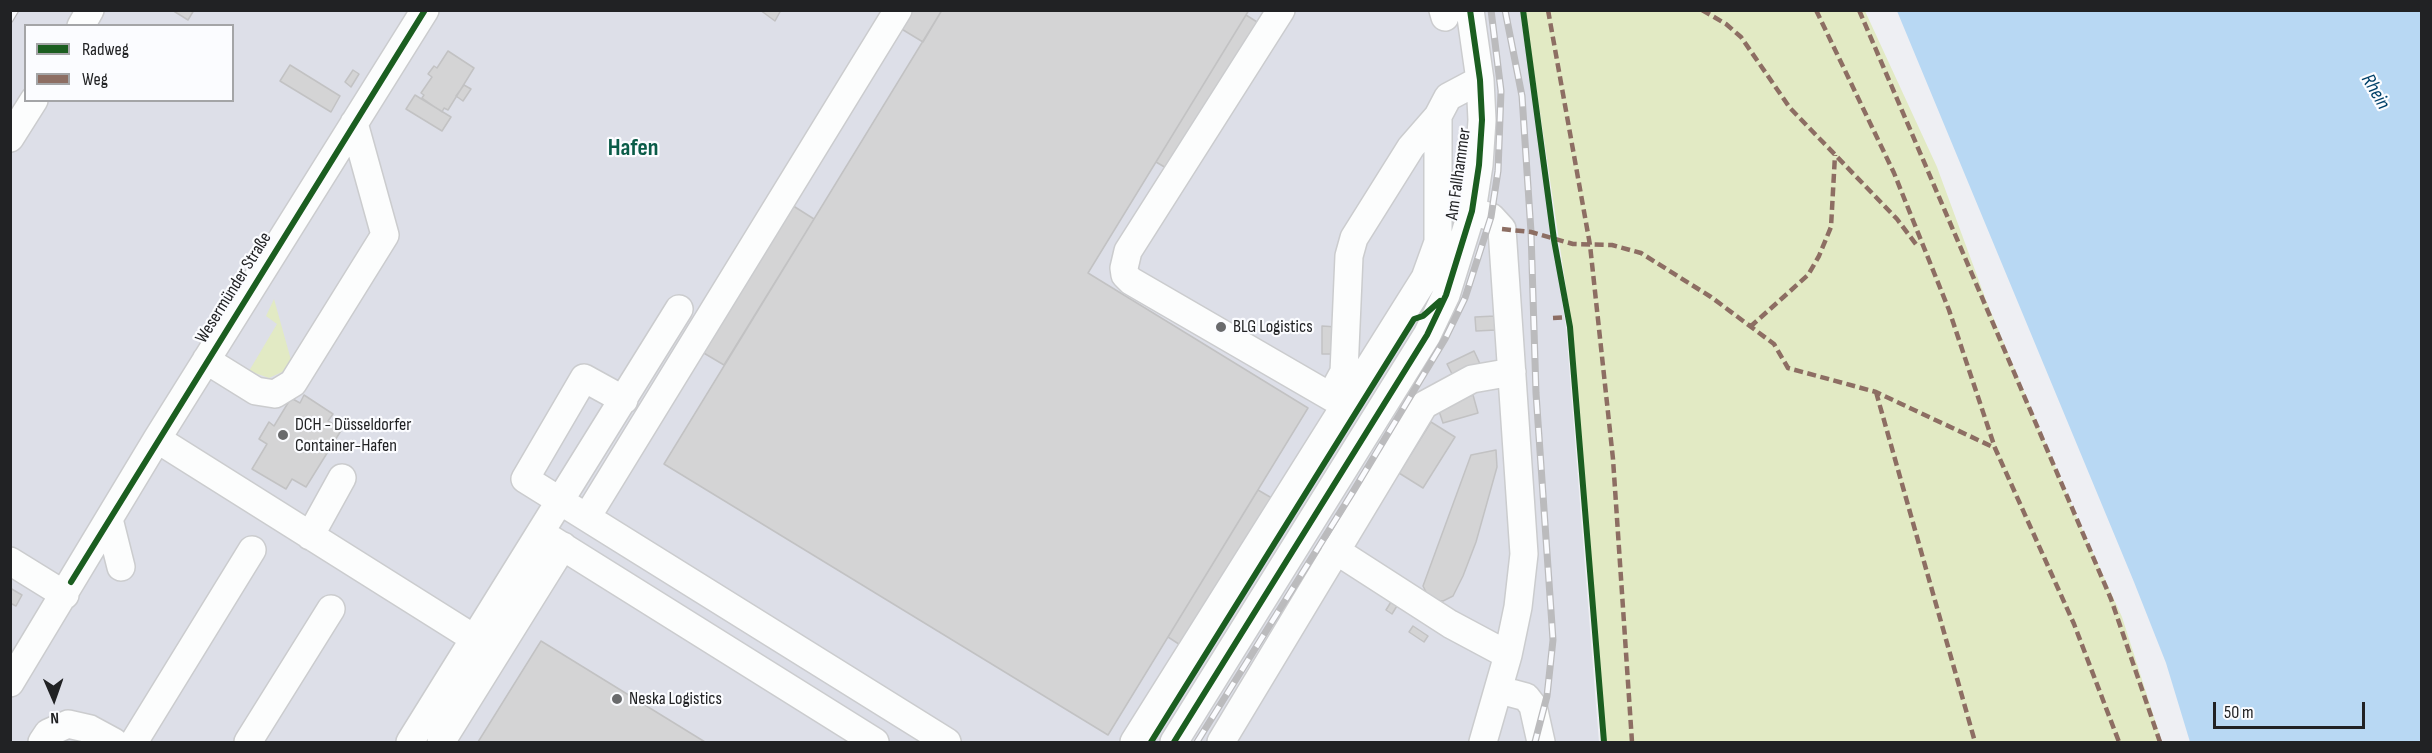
<!DOCTYPE html>
<meta charset="utf-8">
<style>
body{margin:0}
#map{position:relative;width:2432px;height:753px;overflow:hidden;background:#eeeff3;font-family:"Sofia Sans Condensed",sans-serif}
canvas{display:block}
.frame{position:absolute;inset:0;border:12px solid #212224;pointer-events:none}
.legend{position:absolute;left:24px;top:24px;width:210px;height:78px;box-sizing:border-box;background:#fbfcff;border:2px solid #a4a5a7;margin:0;padding:8px 10px;list-style:none;font-size:18px;color:#212224}
.legend li{display:flex;align-items:center;gap:12px;height:30px}
.legend b{width:30px;border:2px solid #a4a5a7}
.north{position:absolute;left:24px;top:669px;width:60px;height:60px;-webkit-text-stroke:4px #fbfcff;paint-order:stroke;rotate:178deg;font-size:16px;font-weight:700;line-height:24px;text-align:center;color:#212224}
.north::after{content:'';display:block;margin:auto;width:21px;height:27px;background:#212224;clip-path:polygon(50% 0,100% 100%,50% 72%,0 100%)}
.scale{position:absolute;left:2213px;top:702px;width:152px;height:27px;box-sizing:border-box;border:3px solid #212224;border-top:0;padding-left:8px;font-size:18px;line-height:21px;white-space:nowrap;color:#212224;-webkit-text-stroke:4px #fbfcff;paint-order:stroke}
</style>
<div id="map">
<canvas width="2432" height="753"></canvas>
<div class="frame"></div>
<ul class="legend">
<li><b style="height:8px;background:#1b5e20"></b>Radweg</li>
<li><b style="height:8px;background:#8d6e63"></b>Weg</li>
</ul>
<div class="north">N</div>
<div class="scale">50 m</div>
</div>
<script>
const ctx = document.querySelector('canvas').getContext('2d');
ctx.lineJoin = 'round';
function paint(path, color) { ctx.fillStyle = color; ctx.fill(path, 'evenodd'); }
const poly = rows => new Path2D(rows.map(r => 'M' + r).join(''));
function strokePath(path, color, width, dash) { ctx.strokeStyle = color; ctx.lineWidth = width; ctx.lineCap = dash ? 'butt' : 'round'; ctx.setLineDash(dash || []); ctx.stroke(path); }
function write(font, color, halo, rows, align = 'center') {
  ctx.font = font + ' "Sofia Sans Condensed",sans-serif'; ctx.lineWidth = 4.5; ctx.setLineDash([]); ctx.textBaseline = 'middle'; ctx.strokeStyle = halo; ctx.fillStyle = color; for (const [text, x, y, turn = 0] of rows) {
    ctx.save(); ctx.translate(x, y); ctx.rotate((+turn || 0) * Math.PI / 180); ctx.textAlign = isNaN(turn) ? turn : align; if (halo) ctx.strokeText(text, 0, 0); ctx.fillText(text, 0, 0); ctx.restore();
  }
}
const built = poly([
 [10,11,1520,11,1566,328,1599,742,11,742],
 [26,26,232,26,232,100,26,100]
]);
const green = poly([
 [1525,11,1865,11,1937,167,1986,300,2073,509,2122,617,2162,742,1605,742,1572,328],
 [274,299,293,367,269,378,249,371,277,324,266,316]
]);
const water = poly([
 [1897,11,2421,11,2421,742,2190,742,2166,663,2134,582]
]);
const building = poly([
 [172,10,194,10,188,20,172,10],
 [760,10,781,10,775,21,760,10],
 [904,10,942,10,923,42,895,25,904,10],
 [942,10,1249,10,1088,273,1308,408,1108,735,664,464,942,10],
 [1246,15,1273,32,1183,178,1156,162,1246,15],
 [448,51,474,68,448,110,444,108,442,112,422,98,424,95,421,93,432,77,428,74,434,66,437,68,448,51],
 [290,65,340,96,331,112,280,81,290,65],
 [353,70,359,74,351,87,345,82,353,70],
 [464,85,471,89,463,101,456,96,464,85],
 [415,95,451,117,442,131,406,109,415,95],
 [787,202,814,219,724,365,697,349,787,202],
 [1495,316,1496,330,1476,331,1475,317,1495,316],
 [1322,326,1337,327,1337,354,1322,354,1322,326],
 [1474,351,1481,366,1454,378,1447,364,1474,351],
 [304,395,333,414,328,421,342,429,306,487,292,479,286,489,252,469,267,444,259,439,269,422,274,426,291,398,300,403,304,395],
 [1473,395,1478,413,1443,423,1437,405,1473,395],
 [1431,422,1455,437,1423,488,1399,473,1431,422],
 [1496,450,1497,467,1476,542,1463,576,1453,596,1443,601,1434,600,1427,594,1423,586,1471,455,1496,450],
 [1258,490,1282,504,1191,652,1168,637,1258,490],
 [10,588,22,595,16,606,10,603,10,588],
 [1394,597,1400,601,1392,614,1386,610,1394,597],
 [1413,626,1428,636,1424,642,1409,632,1413,626],
 [541,641,705,742,478,742,541,641]
]);
const minor = poly([
 [1281,10,1128,251,1124,268,1125,275,1131,281,1345,405],
 [1443,10,1445,17],
 [81,26,90,10],
 [10,138,34,100],
 [1472,211,1491,217,1502,229,1524,554,1518,607,1508,655,1483,742],
 [206,360,256,391,275,394,293,383,385,235,354,123],
 [1331,396,1344,372,1349,256,1354,238,1411,147,1438,116,1448,97,1480,80],
 [624,400,584,378,525,479,947,742],
 [157,439,475,639],
 [587,517,898,10],
 [109,519,121,567],
 [541,533,875,742],
 [310,536,342,478],
 [1335,550,1450,624,1508,655],
 [10,561,65,595],
 [10,683,157,439,425,10],
 [1500,690,1526,697,1533,706,1541,742],
 [42,742,48,733,68,724,90,729,114,742],
 [134,742,252,550],
 [248,742,331,609],
 [410,742,679,309],
 [441,742,563,546],
 [1134,742,1425,278,1438,242,1438,116],
 [1174,742,1427,335,1446,295,1472,211,1479,165,1482,120,1480,80,1470,10],
 [1221,742,1424,405,1472,379,1512,372]
]);
const rail = poly([
 [1505,10,1522,96,1531,232,1536,393,1553,640,1547,696,1535,742],
 [10,20,16,10],
 [1197,742,1354,490,1445,339,1465,298,1491,217,1498,171,1501,91,1491,10]
]);
const quiet = poly([
 [1548,10,1590,245,1613,459,1632,742],
 [1702,10,1726,24,1741,37,1790,108,1897,219,1918,247],
 [1816,10,1894,173,1949,310,1995,448,2074,624,2119,742],
 [1859,10,2111,599,2160,742],
 [1502,229,1531,232,1573,244,1612,245,1641,253,1711,297,1774,344,1788,368,1876,392,1995,448],
 [1553,318,1569,317],
 [1750,327,1808,275,1819,256,1831,227,1835,155],
 [1876,392,1975,742]
]);
const cycleway = poly([
 [1523,10,1554,240,1570,327,1604,742],
 [71,582,425,10],
 [1151,742,1414,319,1423,316,1440,301],
 [1174,742,1427,335,1446,295,1472,211,1479,165,1482,120,1480,80,1470,10]
]);
const markers = [
 [1221,327,6,"#696a6c"],
 [283,435,6,"#696a6c"],
 [617,699,6,"#696a6c"]
];
const streetNames = [
 ["Am Fallhammer",1459,174,-82],
 ["Wesermünder Straße",234,288,-58]
];
const poiNames = [
 ["BLG Logistics",1233,327],
 ["DCH - Düsseldorfer",295,425],
 ["Container-Hafen",295,446],
 ["Neska Logistics",629,699]
];
const waterNames = [
 ["Rhein",2375,92,60]
];
const districtNames = [
 ["Hafen",633,149]
];
paint(built, '#dddfe8');
paint(green, '#e2eac4');
paint(water, '#b8d8f3');
paint(building, '#d4d4d5');
strokePath(building, '#c2c2c3', 1.5);
strokePath(minor, '#cbccce', 30);
strokePath(minor, '#fcfdfd', 27);
strokePath(rail, '#bbbbbd', 7);
strokePath(rail, '#fbfcff', 4.5, [14]);
strokePath(quiet, '#8d6e63', 4.5, [9, 4.5]);
strokePath(cycleway, '#1b5e20', 6);
for (const [x, y, r, color] of markers) { const dot = new Path2D(); dot.arc(x, y, r, 0, 2 * Math.PI); ctx.fillStyle = color; ctx.fill(dot); strokePath(dot, '#fbfcff', 2); }
write('18px', '#212224', '#fbfcff', streetNames);
write('18px', '#212224', '#fbfcff', poiNames, 'left');
write('italic 20px', '#014169', '#fbfcff', waterNames);
write('bold 24px', '#0a5c48', '#fbfcff', districtNames);
</script>
